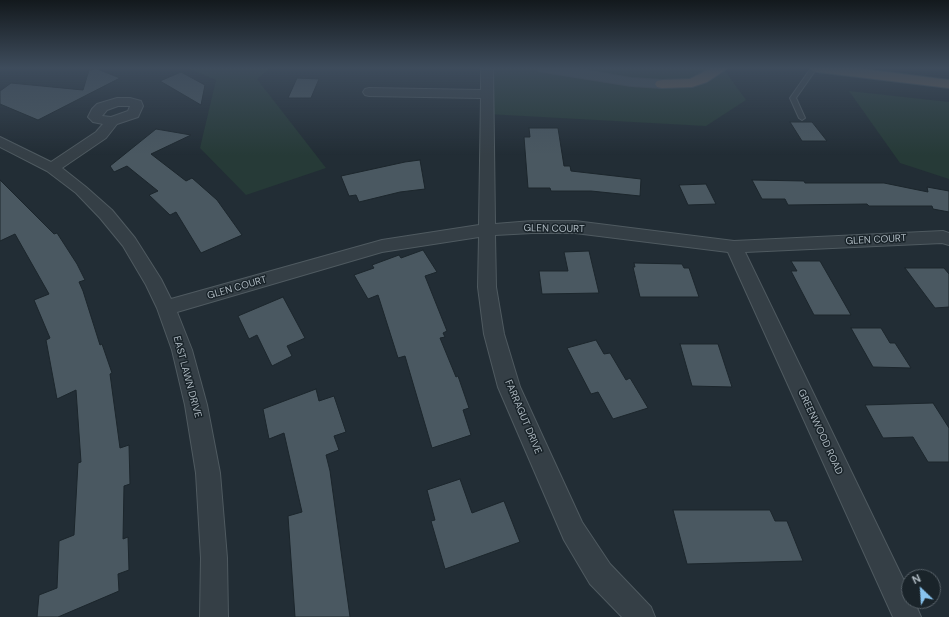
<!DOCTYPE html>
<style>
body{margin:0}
#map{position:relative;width:949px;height:617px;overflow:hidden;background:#222d35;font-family:"DM Sans",sans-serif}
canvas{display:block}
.north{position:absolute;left:901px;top:569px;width:40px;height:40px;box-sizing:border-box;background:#1a242a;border:1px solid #566067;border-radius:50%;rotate:335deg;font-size:11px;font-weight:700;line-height:16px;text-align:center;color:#afbac2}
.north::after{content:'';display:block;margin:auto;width:14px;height:18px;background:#88c3ee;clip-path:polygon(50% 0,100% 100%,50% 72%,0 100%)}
</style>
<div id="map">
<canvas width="949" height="617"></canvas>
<div class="north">N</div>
</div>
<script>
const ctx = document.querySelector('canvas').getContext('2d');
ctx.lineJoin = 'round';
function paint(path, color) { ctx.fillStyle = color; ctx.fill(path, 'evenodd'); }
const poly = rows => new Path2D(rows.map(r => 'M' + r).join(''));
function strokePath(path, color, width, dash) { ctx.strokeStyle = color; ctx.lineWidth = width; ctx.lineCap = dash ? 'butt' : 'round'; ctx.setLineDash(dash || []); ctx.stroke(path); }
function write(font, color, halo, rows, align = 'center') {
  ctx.font = font + ' "DM Sans",sans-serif'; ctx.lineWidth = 3; ctx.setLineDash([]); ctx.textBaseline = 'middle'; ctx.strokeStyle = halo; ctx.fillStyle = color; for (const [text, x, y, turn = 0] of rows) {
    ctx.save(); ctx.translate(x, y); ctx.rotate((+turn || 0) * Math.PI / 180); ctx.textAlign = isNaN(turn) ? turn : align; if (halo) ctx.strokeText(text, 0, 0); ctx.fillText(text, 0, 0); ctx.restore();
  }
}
const green = poly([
 [187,68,270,68,257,79,326,168,246,195,200,148,216,80],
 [487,68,723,68,746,100,706,126,487,114],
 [849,91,949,102,949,179,900,163]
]);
const building = poly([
 [97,69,120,78,38,120,0,104,0,91,11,83,83,90,89,70,97,69],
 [181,72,205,85,201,105,160,81,181,72],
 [297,78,319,79,311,98,288,98,297,78],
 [790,122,812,122,827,141,802,141,790,122],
 [529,128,558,128,564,166,570,166,571,171,641,179,640,196,591,191,551,191,550,188,528,188,524,137,530,137,529,128],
 [156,129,191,135,151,154,186,181,192,178,217,200,242,235,201,253,176,212,170,215,149,195,158,191,127,166,114,172,110,166,156,129],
 [420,160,425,189,400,192,359,202,356,195,349,196,341,176,405,162,420,160],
 [0,180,54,234,57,233,77,264,85,280,79,282,83,291,100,345,102,344,112,373,110,374,120,448,129,445,130,484,124,486,123,539,128,537,129,570,118,574,119,591,58,617,37,617,39,595,57,588,59,541,74,535,78,463,81,462,76,390,57,399,46,340,50,338,34,300,49,294,15,234,0,241,0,180],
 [752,180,804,181,805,183,884,183,928,192,927,187,949,191,949,212,933,209,932,206,869,206,867,204,788,205,785,199,762,199,752,180],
 [706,184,716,204,688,205,679,185,706,184],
 [423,250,437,272,425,276,447,331,443,333,445,337,440,338,456,377,458,376,469,408,463,410,471,435,432,448,405,356,398,358,378,295,368,299,354,275,374,268,372,265,399,255,401,258,423,250],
 [589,251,599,293,542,294,539,271,568,271,564,252,589,251],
 [791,261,820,261,851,315,814,315,791,271,797,271,791,261],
 [634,263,682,264,684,268,689,268,699,297,640,297,633,267,635,267,634,263],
 [905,268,944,268,949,274,949,307,935,308,905,268],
 [283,297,305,338,287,346,292,356,272,366,257,335,249,339,238,316,283,297],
 [851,328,881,328,890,343,895,343,911,368,873,367,851,328],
 [596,340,604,354,610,353,626,380,630,378,648,408,613,419,598,392,591,394,567,348,596,340],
 [680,344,718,344,732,387,692,386,680,344],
 [316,389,319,401,334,396,346,432,334,436,339,450,326,455,330,471,350,617,295,617,288,516,302,512,284,433,269,439,263,409,316,389],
 [933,403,949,428,949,462,928,462,913,437,883,438,865,405,933,403],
 [460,479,472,513,504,501,520,542,445,569,431,521,435,520,427,490,460,479],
 [673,510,770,510,775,521,787,521,803,561,687,564,673,510]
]);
const lane = poly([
 [811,68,817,68,796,98,805,118,802,120,799,118,790,98,811,68]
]);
const street = poly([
 [481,68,493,68,495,224,532,221,575,221,734,241,943,231,949,233,949,245,942,243,745,252,909,591,909,601,914,601,921,617,893,617,728,252,575,233,532,233,495,235,496,287,504,334,520,387,582,522,610,564,651,607,655,617,622,617,590,584,564,540,498,387,484,334,478,287,479,237,382,252,177,312,192,350,207,405,220,473,227,558,228,617,200,617,201,558,196,473,185,405,172,350,157,308,146,285,123,246,100,218,76,193,47,171,0,147,0,137,51,162,96,132,103,124,93,122,88,117,92,109,97,104,117,98,130,98,141,101,143,106,138,117,117,124,106,138,62,168,86,187,112,210,135,238,161,279,171,299,382,240,479,225,481,98,369,96,365,95,363,92,365,89,369,88,481,90,481,68],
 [118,106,130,106,128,111,111,117,102,116,107,110,118,106]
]);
const secondary = poly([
 [538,68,573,68,631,78,662,80,667,81,669,84,667,87,662,88,631,86,544,72,539,71,538,68]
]);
const highway = poly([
 [711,68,728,68,707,82,692,87,662,88,657,87,655,84,657,81,662,80,690,79,711,68],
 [811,68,855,68,949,80,949,88,817,72,812,71,811,68]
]);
const streetNames = [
 ["GLEN COURT",554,229,1],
 ["GLEN COURT",876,240,-3],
 ["GLEN COURT",237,288,-16],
 ["EAST LAWN DRIVE",187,377,75],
 ["FARRAGUT DRIVE",523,417,67],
 ["GREENWOOD ROAD",820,432,65]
];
paint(green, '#263a37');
paint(building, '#4a5861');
strokePath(building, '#1c262c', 1);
strokePath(lane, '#4f5a60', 2);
strokePath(street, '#4f5a60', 2);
strokePath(secondary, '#3e484f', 2);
strokePath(highway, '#3f4a50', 2);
paint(lane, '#353f46');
paint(street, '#353f46');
paint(secondary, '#434f58');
paint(highway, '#6b5d52');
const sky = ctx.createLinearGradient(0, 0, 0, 155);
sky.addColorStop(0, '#13191d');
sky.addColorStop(0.44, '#3e4c5c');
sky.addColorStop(1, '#3e4c5c00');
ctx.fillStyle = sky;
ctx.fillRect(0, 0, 949, 155);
write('10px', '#afbac2', '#1a242a', streetNames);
</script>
